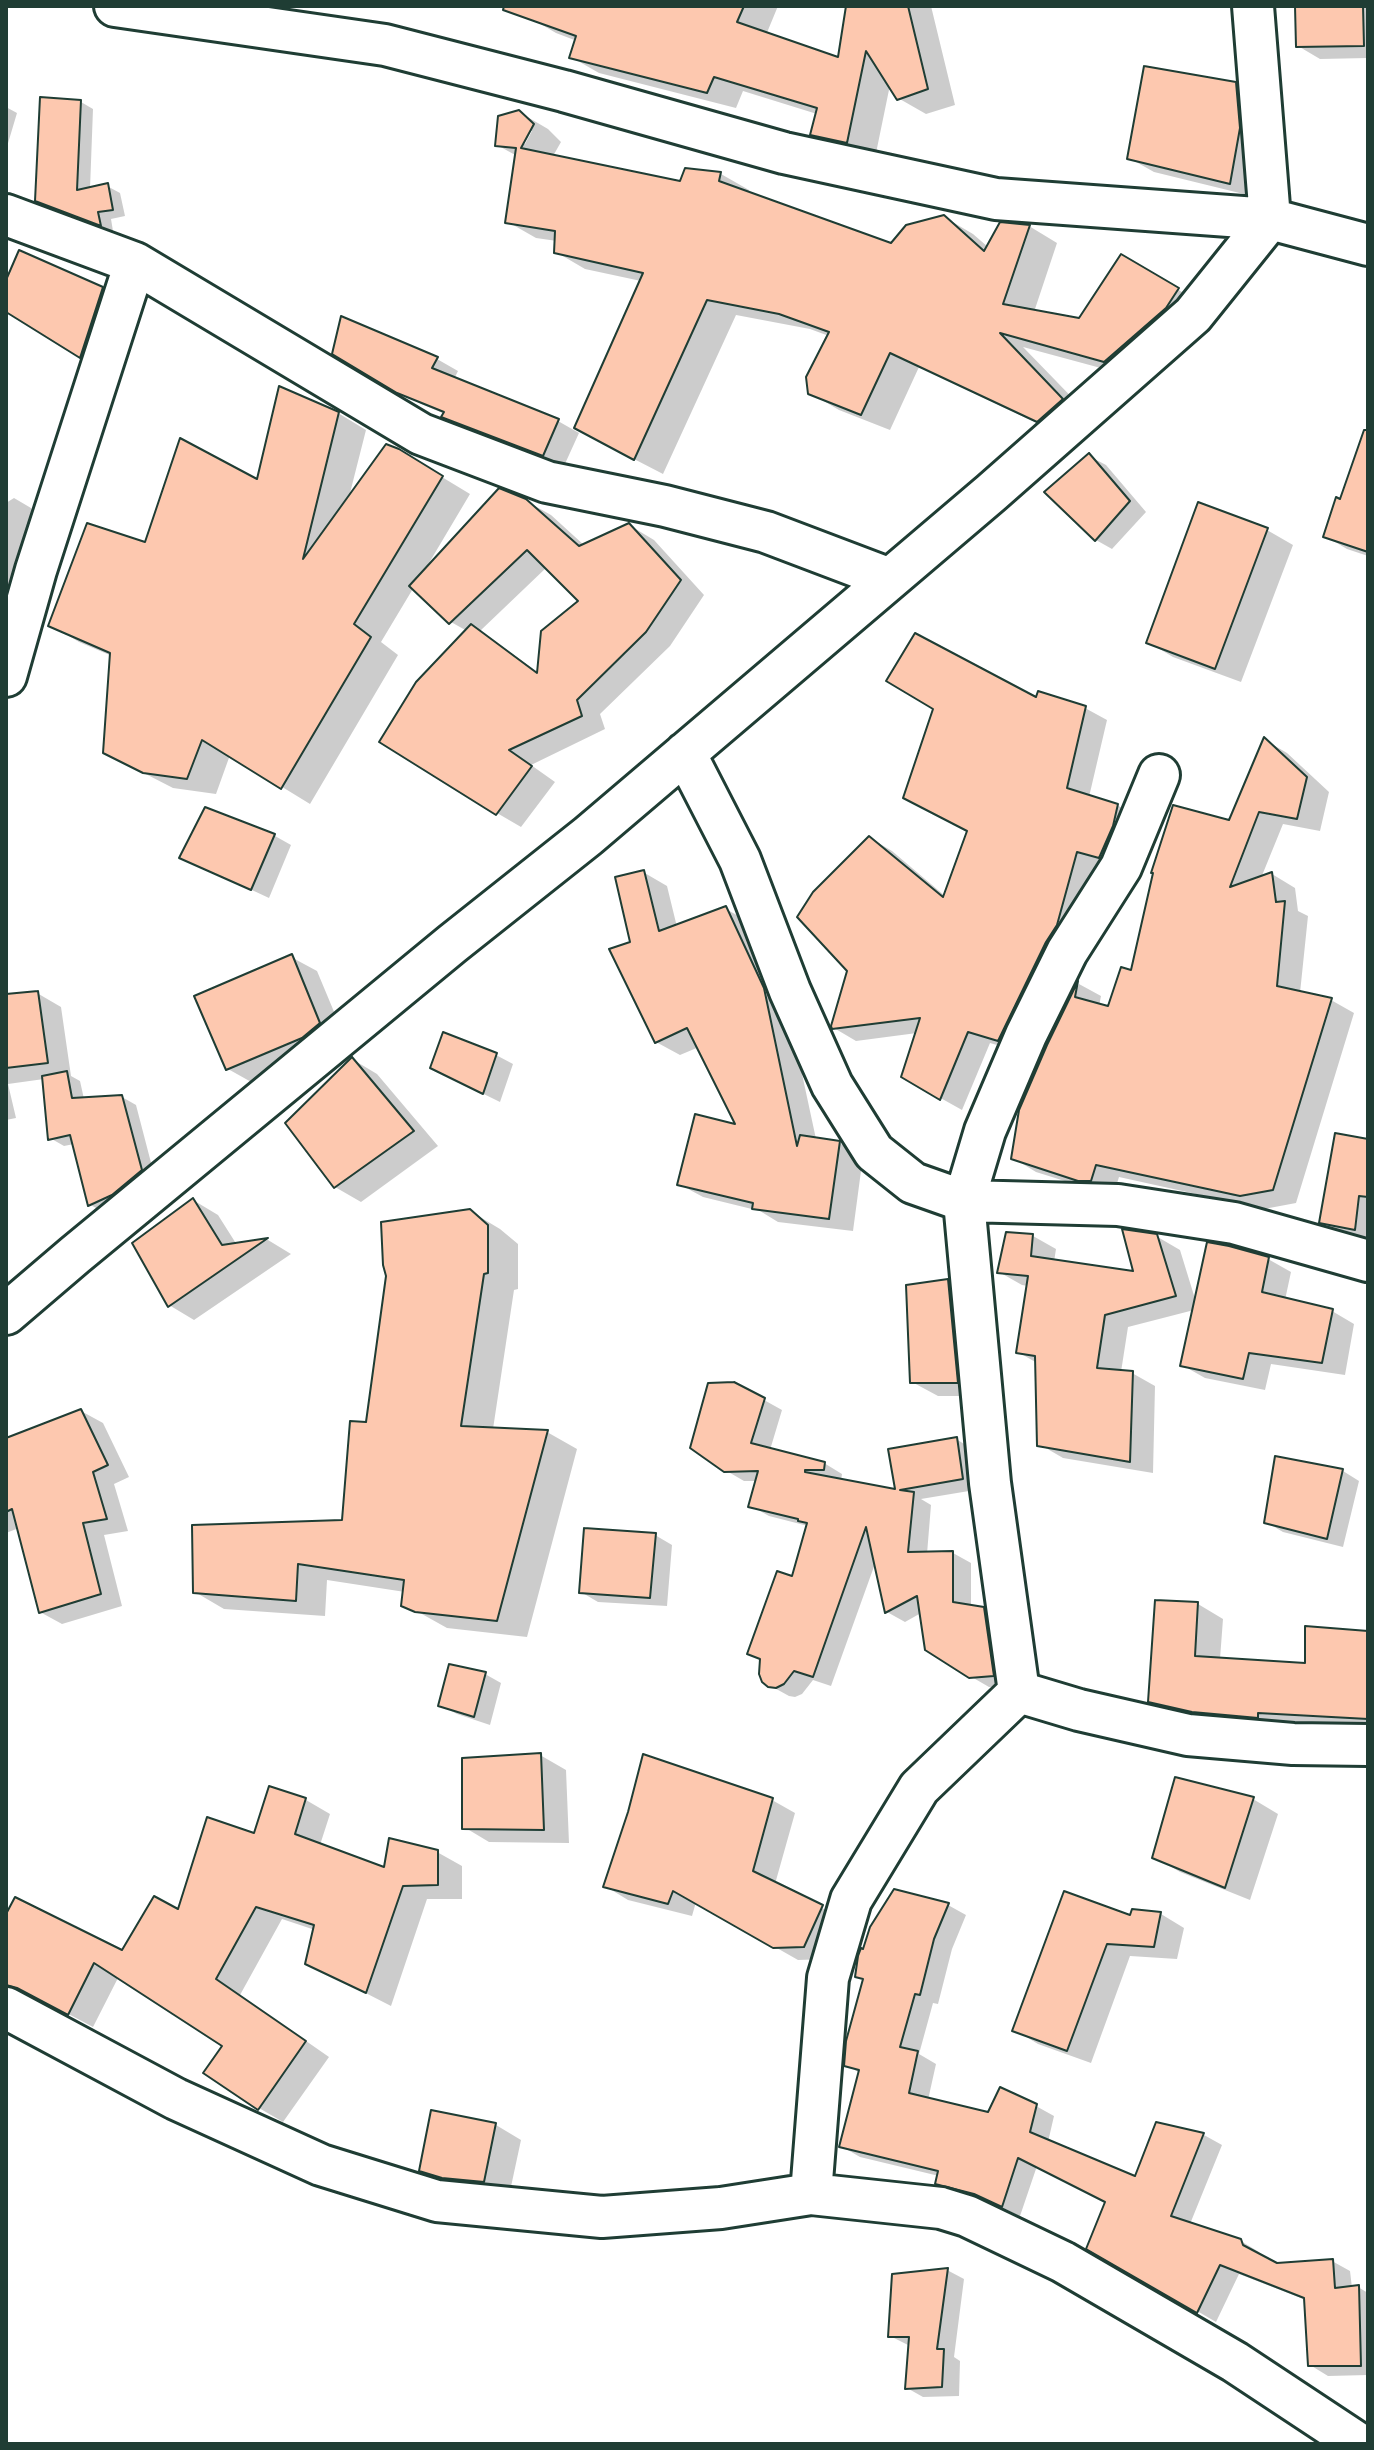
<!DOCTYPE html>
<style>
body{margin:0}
#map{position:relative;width:1374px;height:2450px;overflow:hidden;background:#fff;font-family:"Patrick Hand",sans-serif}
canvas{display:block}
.frame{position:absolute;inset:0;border:8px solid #1f3d34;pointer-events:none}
</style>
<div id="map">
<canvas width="1374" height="2450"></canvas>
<div class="frame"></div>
</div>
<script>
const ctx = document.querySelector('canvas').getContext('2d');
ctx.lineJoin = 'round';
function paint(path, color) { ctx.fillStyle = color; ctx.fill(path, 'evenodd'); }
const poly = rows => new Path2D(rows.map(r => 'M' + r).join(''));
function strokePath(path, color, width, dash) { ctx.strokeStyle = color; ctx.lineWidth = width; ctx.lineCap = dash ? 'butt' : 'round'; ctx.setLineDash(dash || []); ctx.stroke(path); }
const shadow = poly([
 [514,6,778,6,766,35,839,60,848,6,931,6,955,105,926,114,898,98,890,85,875,158,841,150,813,134,817,114,743,91,736,108,599,73,571,57,577,41,556,33,527,16],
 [1297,6,1368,6,1368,58,1320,59,1298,46],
 [1235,84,1261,99,1256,197,1154,172,1129,158],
 [81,102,93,109,90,189,107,186,120,193,125,216,111,219,113,231,50,208,37,200],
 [6,107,17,113,6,150],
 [519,112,548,129,561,142,553,156,681,183,686,170,721,174,749,190,748,194,892,245,944,217,973,234,988,247,1029,226,1057,243,1034,312,1080,320,1122,257,1206,306,1134,377,1023,347,1090,416,1066,437,919,367,890,430,839,410,810,393,829,336,810,329,736,315,663,474,605,444,641,281,585,269,556,252,557,241,536,238,508,222,517,156,497,145],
 [528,131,532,131,525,144,521,142],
 [6,285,102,289,127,304,106,371,6,310],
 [342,318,437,359,458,371,454,379,558,421,579,433,564,466,465,428,444,416,445,414,421,404,334,353],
 [338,413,366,430,349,497,427,468,470,494,426,568,427,569,526,501,551,515,585,546,629,525,654,540,704,595,670,646,600,714,605,729,531,765,555,782,521,827,497,813,467,631,451,622,414,587,381,642,398,655,310,804,230,755,216,794,173,788,134,768,112,656,79,642,51,625,146,545,258,482],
 [547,567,581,601,539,673,480,631],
 [1368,449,1368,556,1347,549,1325,536],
 [1089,456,1106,465,1146,512,1112,549,1096,540],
 [14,498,31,508,42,532,6,604,6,503],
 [1200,505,1267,530,1293,545,1241,682,1173,657,1148,642],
 [1037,700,1085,708,1107,720,1089,797,1117,805,1139,818,1122,869,1099,863,1079,937,1021,1052,990,1043,962,1110,903,1077,917,1033,856,1041,834,1028,849,971,870,838,892,851,945,896],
 [1265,740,1287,753,1329,792,1320,831,1283,824,1261,878,1272,874,1295,888,1298,911,1308,916,1300,993,1331,1000,1354,1013,1296,1203,1264,1209,1119,1177,1114,1193,1103,1193,1036,1172,1013,1158,1049,1045,1079,984,1101,996,1099,1006,1110,1009,1230,822],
 [206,809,275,836,291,845,269,898,181,857],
 [643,872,667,886,677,927,726,909,749,922,787,1004,816,1139,839,1143,863,1156,853,1231,778,1222,760,1211,703,1197,679,1184,739,1127,699,1047,680,1055,656,1042,633,943],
 [291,957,317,971,345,1038,253,1083,228,1069],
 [37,993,61,1007,71,1076,80,1081,84,1099,122,1097,136,1105,155,1178,103,1212,89,1204,74,1144,64,1146,50,1138,44,1079,8,1084,16,1118,6,1120,6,996],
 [496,1055,513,1064,500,1102,449,1077],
 [352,1059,377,1074,438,1146,361,1202,335,1187],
 [1368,1141,1368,1240,1345,1236,1321,1222],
 [193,1200,218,1215,237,1245,268,1240,291,1254,194,1320,169,1305],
 [470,1211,500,1229,518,1244,518,1289,514,1290,493,1429,547,1432,577,1449,527,1637,447,1628,404,1604,405,1592,327,1580,325,1616,224,1609,195,1592,344,1522,368,1424],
 [1033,1236,1056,1249,1054,1262,1135,1273,1156,1236,1180,1250,1196,1302,1268,1259,1291,1272,1285,1300,1332,1311,1354,1324,1345,1375,1271,1364,1265,1390,1205,1378,1182,1365,1194,1310,1128,1327,1121,1372,1132,1373,1155,1386,1153,1473,1063,1458,1039,1444,1037,1363,1018,1352,1028,1286,1022,1285,999,1272],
 [948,1281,973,1296,982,1396,938,1396,912,1382],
 [764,1400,782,1410,770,1450,824,1463,842,1474,841,1481,897,1491,956,1439,974,1450,981,1489,921,1499,931,1505,927,1554,953,1553,971,1563,971,1607,983,1609,1002,1620,1011,1686,989,1687,970,1676,921,1613,905,1622,887,1612,876,1561,831,1686,813,1680,802,1694,795,1697,789,1696,769,1685,762,1661,749,1654,793,1579,808,1526,769,1516,751,1506,757,1481,744,1481,725,1470],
 [81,1411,103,1423,129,1477,114,1484,128,1531,104,1535,122,1606,62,1624,40,1612,19,1528,6,1533,6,1440],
 [1276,1458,1343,1471,1359,1481,1343,1547,1283,1532,1266,1522],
 [655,1535,672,1545,667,1606,598,1602,581,1592],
 [1198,1604,1223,1619,1220,1659,1307,1665,1368,1633,1368,1731,1175,1716,1150,1701],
 [485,1674,501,1683,490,1725,457,1714,440,1705],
 [540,1755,566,1770,569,1843,489,1842,464,1827],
 [270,1789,306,1800,330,1814,320,1845,386,1870,437,1852,462,1866,462,1899,427,1899,391,2006,307,1963,315,1930,282,1919,240,1995,329,2057,283,2122,259,2108,225,2045,119,1976,93,2027,44,2001,32,1998,6,1985,6,1918,122,1953,179,1912,255,1835],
 [1253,1799,1278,1814,1250,1900,1180,1872,1155,1857],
 [772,1800,795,1813,775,1884,845,1920,828,1959,798,1960,696,1902,692,1916,628,1900,605,1886],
 [948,1905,966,1915,952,1949,938,2004,933,2003,919,2054,936,2064,928,2100,989,2114,1036,2106,1054,2116,1048,2142,1136,2179,1157,2124,1204,2135,1222,2145,1190,2224,1241,2241,1259,2252,1261,2256,1277,2265,1332,2261,1350,2271,1352,2288,1358,2287,1368,2293,1368,2375,1328,2376,1310,2365,1306,2300,1239,2274,1216,2322,1089,2248,1107,2203,1037,2166,1020,2216,994,2204,955,2194,937,2183,939,2176,860,2157,841,2146,860,2073,846,2065],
 [1133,1911,1161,1914,1184,1928,1177,1959,1130,1956,1091,2063,1038,2044,1015,2030,1132,1918],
 [433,2113,496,2125,521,2140,509,2196,446,2185,421,2170],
 [947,2270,964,2279,954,2357,960,2361,959,2396,923,2397,907,2388,910,2346,890,2336]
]);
const building = poly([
 [504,6,744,6,737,22,838,57,846,6,908,6,928,89,897,100,866,51,847,143,810,135,817,108,714,77,707,93,569,58,576,36,503,10,504,6],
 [1295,6,1363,6,1364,46,1296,47,1295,6],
 [1144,66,1236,82,1240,128,1230,184,1127,159,1144,66],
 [40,97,81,100,77,190,108,183,113,210,98,212,101,226,35,201,40,97],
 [519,110,534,124,521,148,680,181,685,168,721,172,719,181,891,243,906,225,944,215,984,251,1000,222,1030,225,1003,304,1079,318,1121,254,1179,288,1166,308,1104,362,1000,333,1063,399,1037,422,890,353,861,415,808,394,806,377,829,332,779,314,707,300,634,460,574,428,643,273,554,253,555,231,505,223,516,148,495,146,498,116,519,110],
 [19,250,103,287,80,358,6,312,6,280,19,250],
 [341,316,438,357,432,368,559,419,543,456,441,417,444,412,397,393,332,354,341,316],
 [279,386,339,412,303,559,386,444,399,449,443,476,354,624,371,637,281,789,202,740,187,779,143,773,103,753,110,653,48,626,87,523,145,542,180,438,257,479,279,386],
 [1364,430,1368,430,1368,552,1323,537,1336,497,1340,499,1364,430],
 [1089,453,1130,501,1095,541,1044,492,1089,453],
 [499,488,526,499,579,546,629,523,681,580,646,632,577,700,582,716,509,750,532,766,496,815,379,742,416,682,471,624,537,673,541,631,578,601,527,550,449,624,409,586,499,488],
 [1198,502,1268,528,1215,669,1146,643,1198,502],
 [915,633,1036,697,1038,691,1086,706,1067,788,1118,804,1113,826,1099,858,1077,852,1057,925,1046,942,998,1041,968,1032,940,1100,901,1077,920,1018,832,1029,831,1026,847,971,797,917,813,892,869,836,943,897,967,831,903,798,933,709,886,681,915,633],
 [1264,737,1307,777,1297,819,1259,812,1230,887,1272,872,1276,902,1285,901,1277,986,1332,998,1273,1190,1240,1196,1096,1165,1091,1181,1078,1181,1011,1159,1019,1110,1047,1045,1078,981,1075,997,1108,1006,1121,967,1131,970,1153,873,1151,873,1173,805,1229,820,1264,737],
 [205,807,275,834,251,890,179,858,205,807],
 [644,870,659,931,726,906,764,988,797,1146,800,1135,840,1141,829,1219,752,1209,753,1203,677,1185,695,1114,735,1124,687,1028,655,1043,609,949,630,942,615,877,644,870],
 [292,954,320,1023,302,1038,226,1070,194,996,292,954],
 [38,991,48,1063,6,1068,6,994,38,991],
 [443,1032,497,1053,483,1094,430,1068,443,1032],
 [352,1057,414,1131,334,1188,285,1123,352,1057],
 [67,1071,72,1098,122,1095,142,1170,112,1195,88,1206,70,1135,48,1140,42,1076,67,1071],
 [1335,1133,1368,1139,1368,1197,1359,1196,1355,1230,1319,1223,1335,1133],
 [193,1198,222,1245,268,1238,168,1307,132,1243,193,1198],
 [470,1209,488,1225,488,1273,484,1274,461,1426,548,1430,497,1621,415,1612,401,1606,404,1580,298,1564,296,1601,193,1593,192,1525,342,1520,350,1421,366,1422,386,1276,383,1265,381,1222,470,1209],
 [1122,1229,1157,1234,1176,1296,1105,1315,1097,1368,1133,1371,1130,1462,1037,1446,1035,1356,1016,1353,1028,1276,997,1273,1006,1232,1033,1234,1031,1256,1133,1271,1122,1229],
 [1207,1242,1229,1246,1269,1257,1262,1292,1333,1309,1322,1363,1249,1353,1243,1379,1180,1366,1207,1242],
 [948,1279,958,1383,910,1383,906,1285,948,1279],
 [734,1382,765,1398,751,1443,825,1462,824,1470,805,1470,805,1472,895,1489,888,1449,957,1437,963,1479,900,1490,914,1492,908,1552,953,1551,953,1602,984,1607,994,1676,969,1678,925,1650,917,1596,885,1613,866,1527,813,1677,794,1671,784,1684,776,1688,768,1687,762,1682,759,1674,760,1659,747,1654,777,1571,792,1576,807,1523,798,1521,798,1519,748,1507,758,1471,724,1472,690,1448,708,1383,734,1382],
 [81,1409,108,1465,93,1472,107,1519,83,1523,101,1594,39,1613,12,1509,6,1512,6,1438,81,1409],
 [1275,1456,1343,1469,1327,1539,1264,1523,1275,1456],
 [584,1528,656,1533,650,1598,579,1593,584,1528],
 [1155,1600,1198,1602,1195,1656,1305,1663,1305,1626,1368,1631,1368,1719,1258,1713,1258,1718,1192,1712,1148,1702,1155,1600],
 [449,1664,486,1672,474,1717,438,1706,449,1664],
 [541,1753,544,1830,462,1829,462,1758,541,1753],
 [643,1754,773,1798,753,1871,823,1905,804,1947,773,1948,673,1891,668,1904,603,1887,628,1812,643,1754],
 [1175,1777,1254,1797,1225,1888,1152,1858,1175,1777],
 [269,1786,306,1798,295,1834,384,1867,389,1838,438,1850,438,1885,403,1886,366,1993,305,1964,314,1925,256,1907,216,1979,306,2041,258,2110,203,2073,222,2046,94,1963,68,2015,17,1988,6,1985,6,1914,15,1897,122,1950,154,1896,178,1909,207,1817,254,1833,269,1786],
 [894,1889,949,1903,934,1939,920,1995,915,1994,900,2047,918,2051,909,2093,988,2112,1000,2087,1037,2104,1030,2132,1135,2176,1156,2122,1204,2133,1171,2216,1241,2239,1243,2245,1277,2263,1333,2259,1335,2288,1359,2285,1361,2366,1308,2366,1304,2298,1220,2265,1197,2313,1086,2249,1105,2202,1018,2158,1002,2207,974,2194,935,2184,938,2171,839,2147,859,2070,844,2066,846,2041,863,1979,855,1977,858,1956,861,1948,863,1949,870,1927,894,1889],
 [1064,1891,1130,1915,1132,1909,1161,1912,1154,1947,1107,1944,1067,2051,1012,2031,1064,1891],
 [431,2110,496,2123,484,2182,442,2178,419,2171,431,2110],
 [948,2268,937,2349,944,2349,942,2387,905,2389,909,2337,888,2337,892,2274,948,2268]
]);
const street = poly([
 [115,6,385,45,564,91,784,153,996,199,1270,219,1368,245],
 [6,215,135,263,36,570,6,676],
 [135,263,421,434,547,482,665,506,766,532,890,579],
 [1159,775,1121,867,1067,952,1026,1035,985,1131,964,1201,1118,1205,1234,1223,1368,1261],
 [6,1314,75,1255,452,944,588,836,991,493,1193,315,1270,219,1253,6],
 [1019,1692,1079,1710,1188,1735,1293,1744,1368,1745],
 [6,2008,176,2099,321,2165,437,2201,602,2217,721,2208,811,2194,828,1978,851,1900,919,1788,1019,1692,990,1483,964,1201,913,1183,874,1152,832,1085,790,991,740,860,685,753],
 [811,2194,941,2208,967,2216,1063,2262,1235,2362,1359,2444]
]);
paint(shadow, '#0003');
paint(building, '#fdc8af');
strokePath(building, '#1f3d34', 2);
strokePath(street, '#1f3d34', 46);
strokePath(street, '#fff', 40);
</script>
